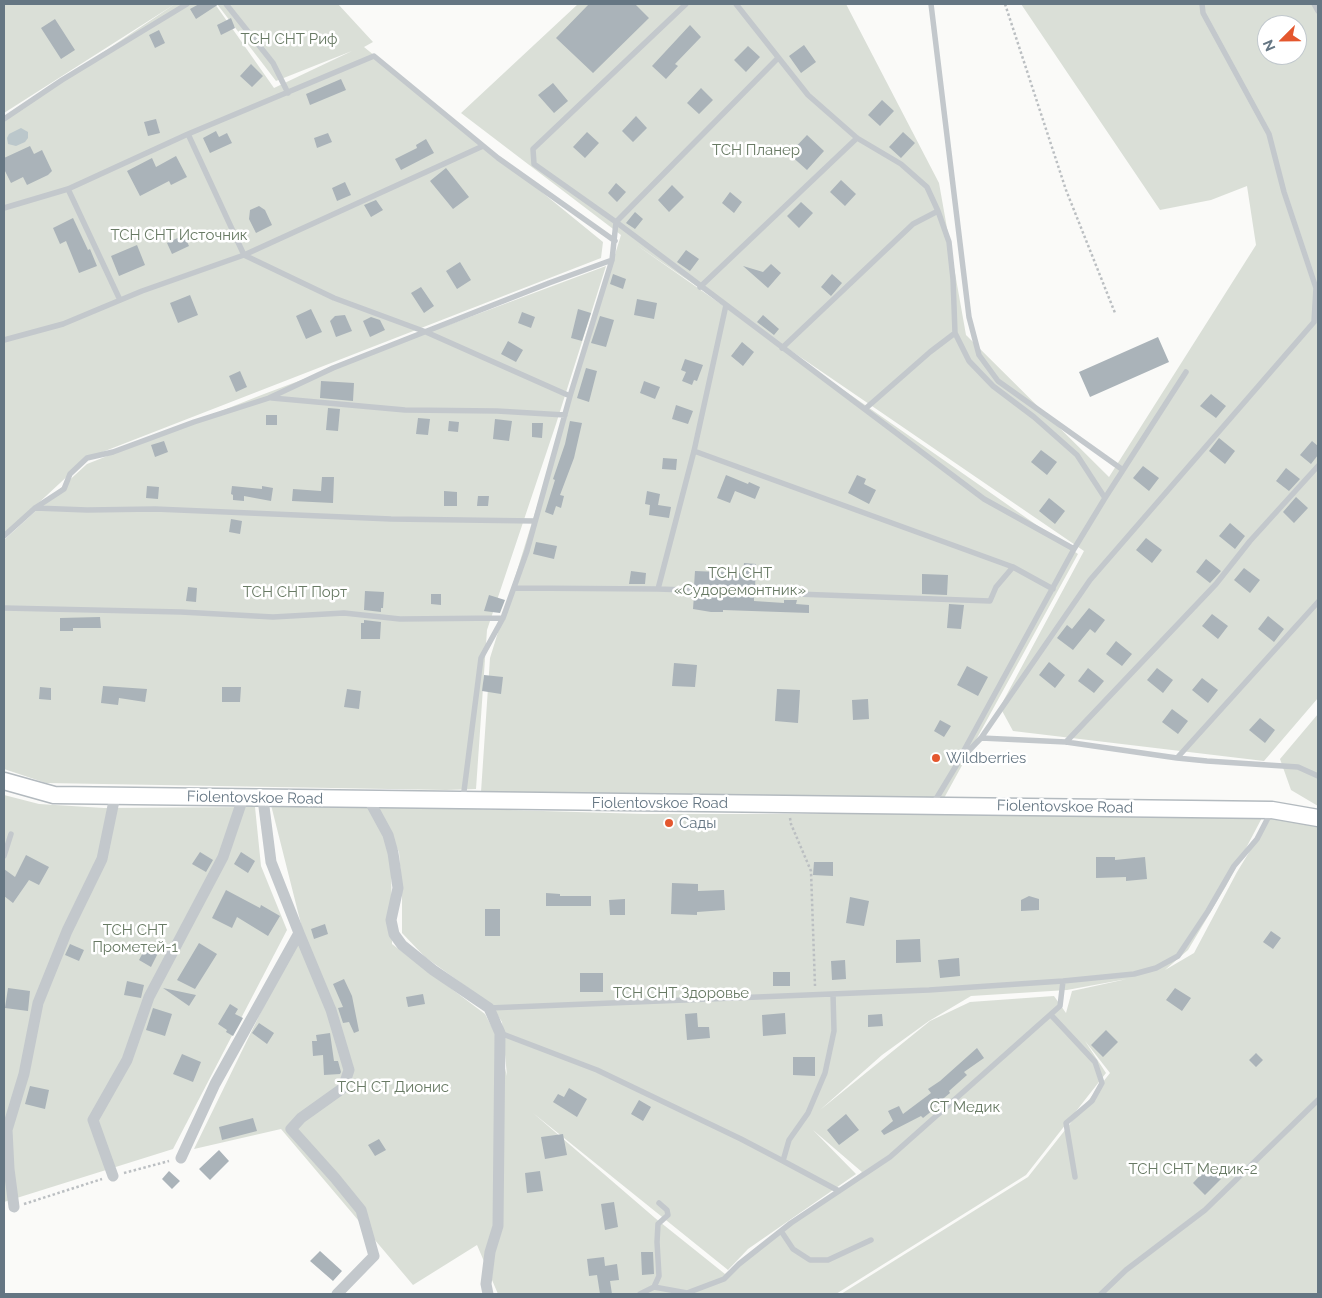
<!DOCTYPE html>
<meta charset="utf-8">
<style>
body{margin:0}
#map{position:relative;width:1322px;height:1298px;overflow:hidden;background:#fafaf8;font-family:Raleway,sans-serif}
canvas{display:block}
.frame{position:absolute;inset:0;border:5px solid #657683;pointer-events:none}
.north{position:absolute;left:1257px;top:15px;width:50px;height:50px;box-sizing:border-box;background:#fff;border:1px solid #c1c8cd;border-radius:50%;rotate:247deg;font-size:14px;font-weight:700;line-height:20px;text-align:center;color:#657683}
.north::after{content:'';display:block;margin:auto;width:18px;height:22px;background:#e4572e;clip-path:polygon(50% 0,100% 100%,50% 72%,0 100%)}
</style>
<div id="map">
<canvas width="1322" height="1298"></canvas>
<div class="frame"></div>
<div class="north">N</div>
</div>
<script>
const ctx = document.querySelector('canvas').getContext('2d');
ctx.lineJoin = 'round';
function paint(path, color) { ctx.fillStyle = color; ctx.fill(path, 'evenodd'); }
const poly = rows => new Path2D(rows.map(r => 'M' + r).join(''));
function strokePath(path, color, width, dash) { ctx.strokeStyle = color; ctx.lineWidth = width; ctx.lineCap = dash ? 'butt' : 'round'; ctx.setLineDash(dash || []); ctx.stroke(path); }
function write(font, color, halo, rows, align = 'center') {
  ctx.font = font + ' Raleway,sans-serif'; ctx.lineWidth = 5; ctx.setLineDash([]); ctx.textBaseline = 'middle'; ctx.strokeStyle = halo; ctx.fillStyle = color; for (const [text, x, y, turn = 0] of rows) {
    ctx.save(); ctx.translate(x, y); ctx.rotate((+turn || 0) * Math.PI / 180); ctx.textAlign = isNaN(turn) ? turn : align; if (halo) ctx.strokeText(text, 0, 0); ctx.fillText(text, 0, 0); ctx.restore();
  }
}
const green = poly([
 [4,4,215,4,274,88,352,51,276,81,217,4,338,4,373,42,364,47,603,242,601,258,87,458,4,535,4,119,175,4,4,113],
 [578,4,846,4,939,183,966,335,1109,477,1256,245,1247,186,1211,200,1160,210,1021,4,1318,4,1318,698,1264,761,1013,731,1000,707,1084,551,635,244,1078,554,943,800,687,797,481,792,490,658,621,235,461,113],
 [1267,25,1297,25,1297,55,1267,55],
 [606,266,556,424,487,630,476,789,446,790,46,783,4,769,4,540,87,464,264,394],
 [1318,714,1318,806,1291,790,1280,759],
 [4,795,39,804,104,808,255,807,261,866,287,930,173,1149,4,1202],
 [271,805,369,808,391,848,392,944,485,1014,496,1035,507,1076,502,1022,489,1003,425,957,402,933,402,891,399,852,374,806,644,814,1264,814,1226,886,1188,950,1165,970,1194,953,1237,872,1270,818,1318,826,1318,1294,841,1294,1028,1177,1110,1073,1085,1041,1106,1073,1026,1175,836,1294,498,1294,477,1245,413,1285,281,1129,194,1149,302,928],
 [1127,979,1072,991,1066,1013,1054,996,970,1002,930,1021,820,1110,882,1055,929,1021,971,996,1067,990],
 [533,1113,728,1270,748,1249,856,1174,813,1130,862,1172,725,1274,655,1218]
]);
const water = poly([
 [21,128,28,132,28,138,25,142,16,146,8,144,7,138,9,134]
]);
const building = poly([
 [199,4,219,4,196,19,190,9],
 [589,4,635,4,649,18,593,73,556,38],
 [231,18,235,28,221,35,217,25],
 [55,19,75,50,61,59,41,28],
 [690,25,701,37,675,64,678,66,666,79,652,66],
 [159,30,165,43,155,48,149,35],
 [804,45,816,62,801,73,789,56],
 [748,46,760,57,746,72,734,60],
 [251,64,263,76,252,87,240,76],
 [341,79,346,90,310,105,306,94],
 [553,83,568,101,554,113,538,95],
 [701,88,713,100,699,114,687,103],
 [882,100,894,111,880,126,868,115],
 [636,116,647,128,633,142,622,131],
 [156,119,160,133,148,136,144,122],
 [216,131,219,137,227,133,232,143,210,153,203,138],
 [587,132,599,143,585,158,573,147],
 [903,132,915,143,901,158,889,147],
 [328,133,332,142,317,148,314,138],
 [807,135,824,151,807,170,789,154],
 [426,139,434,153,401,170,395,159,417,148,416,145],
 [30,146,34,154,42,150,52,171,48,175,27,185,23,177,11,183,4,169,4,158],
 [176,156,187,177,171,185,169,181,140,196,127,171,152,158,156,167],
 [446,168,469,197,453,209,430,181],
 [841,180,856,194,845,206,830,192],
 [345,182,351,195,337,201,332,188],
 [616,183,626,192,617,202,608,193],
 [672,185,684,197,669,212,658,200],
 [730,192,742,202,734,213,722,203],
 [376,200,383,210,371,217,364,205],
 [801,202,813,213,799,228,787,216],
 [259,206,265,210,272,225,256,233,249,219,250,210],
 [635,212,643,219,635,229,626,223],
 [73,218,88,250,90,249,97,266,79,273,66,241,60,244,53,228],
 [184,235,189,246,172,254,167,243],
 [137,245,145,265,119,276,111,256],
 [686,250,699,259,690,271,677,262],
 [460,262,471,280,457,289,446,271],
 [771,264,781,273,768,288,743,266,763,272],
 [613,274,626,279,623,289,610,284],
 [832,274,842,283,831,296,821,287],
 [421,287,434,306,424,313,411,293],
 [190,295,198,315,178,323,170,303],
 [637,299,657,303,654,319,634,315],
 [311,309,322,332,306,339,296,316],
 [578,309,591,313,582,341,571,338],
 [522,312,535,317,531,328,518,323],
 [345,315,352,331,336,337,330,321,335,316],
 [763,315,779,329,774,335,757,322],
 [600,316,614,320,606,347,591,343],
 [371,317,380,320,385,330,370,337,363,321],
 [1158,337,1169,362,1090,397,1079,372],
 [508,341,523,350,516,362,501,354],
 [742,342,754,352,743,366,731,356],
 [685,359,703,365,697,381,694,380,692,385,682,381,686,372,681,370],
 [586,368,597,371,589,402,577,398],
 [240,371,247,387,236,392,229,376],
 [321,381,354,383,353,401,320,398],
 [644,381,660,387,655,399,640,393],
 [1211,394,1226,406,1216,418,1200,406],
 [676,405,693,411,688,424,672,419],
 [328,408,340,409,338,431,326,430],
 [266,415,277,415,277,425,266,425],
 [418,418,430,419,428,435,416,434],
 [495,419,512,421,509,441,493,439],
 [449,421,459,422,458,432,448,431],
 [570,421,582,423,574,458,560,495,564,496,561,508,556,506,553,515,545,512,555,480,553,479,565,444],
 [532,423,543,423,542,438,532,437],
 [1219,438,1235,451,1225,464,1209,451],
 [164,441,168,452,155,457,151,445],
 [1312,441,1318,446,1318,455,1311,464,1300,455],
 [1041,450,1057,462,1047,475,1031,462],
 [663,458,677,459,676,470,662,469],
 [1143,466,1159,478,1149,491,1133,478],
 [1286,468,1300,479,1289,491,1276,481],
 [726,475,748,484,749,482,760,487,755,499,735,491,730,503,717,498],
 [857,475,866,479,864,484,876,490,869,504,848,493],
 [322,477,334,477,333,503,292,501,293,489,321,491],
 [147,486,159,487,158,499,146,498],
 [232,486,262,489,262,486,273,488,271,501,244,496,244,501,233,500,233,495,231,494],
 [444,491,457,492,457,506,444,506],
 [647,491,660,494,658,505,671,507,669,518,649,515,650,505,645,504],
 [478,496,489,496,488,506,477,506],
 [1296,497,1308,508,1294,523,1283,512],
 [1049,498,1065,511,1055,524,1039,511],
 [231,519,242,521,240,534,229,532],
 [1230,523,1245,536,1235,549,1219,536],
 [1146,538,1162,550,1152,563,1136,550],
 [536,542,557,546,554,559,533,554],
 [1206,559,1221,571,1210,583,1196,572],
 [744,563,756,564,755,588,694,586,695,571,743,573],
 [1244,568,1260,580,1250,593,1234,580],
 [631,571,646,573,645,584,629,584],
 [922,574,948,575,947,595,922,594],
 [188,587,197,588,196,602,186,601],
 [365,591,384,592,383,608,381,608,381,612,364,610],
 [431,594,441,594,441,605,431,604],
 [489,595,505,600,500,613,484,611],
 [694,595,754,597,754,601,784,603,784,600,797,600,796,604,809,605,809,613,723,610,723,612,711,612,693,609],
 [949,604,964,605,961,629,947,628],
 [1089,608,1105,620,1095,633,1090,629,1073,650,1057,638,1067,625,1072,629],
 [1212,614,1228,626,1218,639,1202,626],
 [1268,616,1284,629,1274,642,1258,629],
 [100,617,101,628,73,628,73,631,60,631,60,618],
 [364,620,381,622,380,639,361,639,361,623,364,623],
 [1116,641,1132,654,1122,666,1106,654],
 [1049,662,1065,675,1055,688,1039,675],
 [674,663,697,665,695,687,672,686],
 [967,666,988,677,978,696,957,685],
 [1088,668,1104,681,1094,693,1078,681],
 [1157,668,1173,680,1163,693,1147,680],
 [484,675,503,677,501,694,482,691],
 [1202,678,1218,690,1208,703,1192,690],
 [103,686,147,689,145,702,119,698,118,705,101,703],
 [40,687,51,688,51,700,39,699],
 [222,687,241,687,240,702,222,702],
 [347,689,361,691,359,709,344,707],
 [777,689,800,690,798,723,775,721],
 [868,699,869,719,853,720,852,700],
 [1172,709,1188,721,1178,734,1162,722],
 [1260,718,1275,730,1265,743,1249,730],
 [940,720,951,726,944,737,934,731],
 [200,852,213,860,206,872,192,864],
 [241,852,255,861,248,873,234,864],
 [26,855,49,867,39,885,29,880,13,903,4,896,4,869,15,877],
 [1096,857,1115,857,1115,860,1145,857,1147,879,1126,881,1126,877,1096,878],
 [814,862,833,862,833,876,813,875],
 [672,883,698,884,698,891,724,890,725,910,697,912,697,915,671,914],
 [226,890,260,908,261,905,280,916,268,936,237,917,232,928,212,918],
 [546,893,560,894,560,896,591,896,591,906,546,906],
 [1029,896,1039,899,1039,910,1021,911,1021,900],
 [850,897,869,901,864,926,846,923],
 [625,899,625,915,610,915,609,900],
 [485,909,500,909,500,936,485,936],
 [325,924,328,934,314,939,311,929],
 [1271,931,1281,938,1273,949,1263,942],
 [920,939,921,962,896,963,896,940],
 [199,943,217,954,195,989,177,980],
 [70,944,84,950,79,961,65,955],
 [147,945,159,951,151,967,139,960],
 [959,958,960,976,940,978,938,960],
 [845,960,846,979,832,980,831,961],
 [773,972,790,972,790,986,773,986],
 [580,973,603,973,603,992,580,992],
 [344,979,352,996,359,1031,354,1033,349,1022,343,1023,338,1008,343,1007,333,984],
 [127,981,144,985,141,998,124,995],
 [8,988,30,991,28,1011,5,1008],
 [163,988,196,995,189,1006],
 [1175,988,1191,998,1182,1011,1166,1000],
 [423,994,425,1004,408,1007,406,997],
 [230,1004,238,1009,235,1014,243,1018,233,1036,226,1032,227,1030,218,1024],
 [153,1008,172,1014,165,1036,146,1030],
 [697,1013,698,1027,709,1027,710,1038,687,1040,685,1014],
 [785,1013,786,1034,763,1036,762,1015],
 [882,1014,883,1026,868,1027,868,1015],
 [259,1023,274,1033,267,1044,252,1033],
 [1106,1030,1118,1042,1103,1057,1091,1045],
 [330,1033,334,1061,338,1061,341,1072,340,1074,324,1075,323,1055,313,1056,312,1041,317,1041,316,1035],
 [977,1048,984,1058,964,1072,967,1075,949,1091,950,1093,932,1108,933,1110,923,1118,921,1116,884,1135,881,1131,893,1121,888,1111,899,1106,903,1114,931,1093,928,1089,940,1081],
 [1256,1053,1263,1060,1256,1067,1249,1060],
 [182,1054,201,1062,193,1082,173,1074],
 [793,1057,815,1057,815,1076,793,1075],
 [30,1086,49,1090,45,1109,25,1104],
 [569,1088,587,1099,577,1117,553,1102,558,1094,564,1097],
 [639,1100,651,1107,643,1121,631,1114],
 [846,1114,859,1130,839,1145,827,1130],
 [253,1118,257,1131,222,1140,219,1127],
 [563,1134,567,1155,545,1159,541,1137],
 [379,1139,386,1150,375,1156,368,1145],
 [219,1150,229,1161,210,1180,199,1169],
 [1208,1167,1221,1179,1205,1195,1193,1183],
 [169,1171,180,1181,172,1189,162,1179],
 [540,1171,543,1191,527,1193,525,1173],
 [614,1202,618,1227,605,1230,601,1204],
 [320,1251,342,1271,333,1281,310,1261],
 [641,1252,653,1252,654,1274,642,1275],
 [604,1257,605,1266,617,1264,619,1280,610,1281,612,1294,600,1294,597,1275,589,1276,587,1259]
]);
const path = poly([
 [1005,4,1066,190,1115,313],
 [790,818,791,824,811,871,815,986],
 [124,1173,169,1161],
 [24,1204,102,1179]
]);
const lane = poly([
 [226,4,273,63,288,93],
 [686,4,533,149,534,164,616,222,984,499,1074,549],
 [736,4,808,95,857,138,901,164,927,187,938,211,949,242,953,279,955,333,969,361,993,386,1034,417,1077,455,1105,498],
 [931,4,969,317,979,355,998,381,1123,470],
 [1314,4,1318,11],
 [4,119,62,80,187,4],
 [188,134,244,255,334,298,426,332,570,396],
 [68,189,120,300],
 [4,208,68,189,188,134,374,56,498,158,615,241],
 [700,287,857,138],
 [4,340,63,324,142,291,244,255,483,146],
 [782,348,913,224,938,211],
 [272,398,405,410,497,411,565,415],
 [865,409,930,352,955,333],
 [694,451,1013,567,1053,589],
 [35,508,87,510,155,509,391,519,535,521],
 [4,536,35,508,64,489,70,474,87,458,113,452,194,422,269,398,333,368,549,283,612,260],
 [514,588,658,589,990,601,996,587,1013,567],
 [658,589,694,451,726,305],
 [4,608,181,612,273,617,344,613,400,619,503,618],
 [981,738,1066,742,1177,758,1318,602],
 [1066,742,1216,584,1250,541,1318,466],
 [962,754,1074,549,1105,498,1186,372],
 [1177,758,1207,761,1298,767,1318,776],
 [463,799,481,658,503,618,527,551,570,396,612,260,616,222,778,58],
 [933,804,959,761,981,738,1090,580,1314,322,1316,288,1284,192,1269,134,1203,13,1202,4],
 [4,856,11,834],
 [489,1008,929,990,1063,981,1134,974,1156,968,1178,956,1208,911,1234,866,1257,839,1271,812],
 [1051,1015,1095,1062,1102,1083,1092,1101,1066,1123,1075,1177],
 [500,1033,597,1070,741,1139,783,1161,789,1140,808,1113,825,1073,834,1031,833,994],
 [783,1161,839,1191],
 [781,1231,793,1249,810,1260,828,1260,871,1240],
 [654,1287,659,1276,657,1242,658,1224,668,1215,667,1210,659,1203],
 [640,1294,654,1287,687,1293,724,1279,739,1264,791,1223,890,1157,1060,1006,1063,981],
 [1101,1294,1126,1270,1205,1210,1318,1100]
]);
const street = poly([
 [369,800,388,835,393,853,398,888,391,920,394,934,402,945,433,970,489,1008,500,1033,498,1226,490,1252,486,1284,488,1294],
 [299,933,331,1010,349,1070,343,1088,301,1118,291,1129,335,1178,361,1210,374,1256,337,1294],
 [181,1158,215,1084,299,933,271,862,263,799],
 [113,1176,93,1120,127,1060,149,997,223,857,243,798],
 [14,1207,9,1169,7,1130,24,1074,38,1003,67,931,102,859,115,796]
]);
const secondary = poly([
 [4,781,54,795,1272,810,1318,818]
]);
const markers = [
 [936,758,5,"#e4572e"],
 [669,823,5,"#e4572e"]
];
const parkNames = [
 ["ТСН СНТ Риф",289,39],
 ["ТСН Планер",756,150],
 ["ТСН СНТ Источник",179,235],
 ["ТСН СНТ",740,573],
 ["«Судоремонтник»",740,590],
 ["ТСН СНТ Порт",295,592],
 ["ТСН СНТ",135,930],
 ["Прометей-1",135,947],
 ["ТСН СНТ Здоровье",681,993],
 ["ТСН СТ Дионис",393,1087],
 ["СТ Медик",965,1107],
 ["ТСН СНТ Медик-2",1193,1169]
];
const poiNames = [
 ["Wildberries",946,758],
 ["Сады",679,823]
];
const streetNames = [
 ["Fiolentovskoe Road",255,798,1],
 ["Fiolentovskoe Road",660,803],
 ["Fiolentovskoe Road",1065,807,1]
];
paint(green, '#dadfd7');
paint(water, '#bbc7cb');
paint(building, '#aab3b9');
strokePath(secondary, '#b3babf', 19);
strokePath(path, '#bbbfc2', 2.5, [2.5, 2.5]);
strokePath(lane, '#c3c8cc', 5.5);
strokePath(street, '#c3c8cc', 11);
strokePath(secondary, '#fff', 16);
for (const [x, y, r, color] of markers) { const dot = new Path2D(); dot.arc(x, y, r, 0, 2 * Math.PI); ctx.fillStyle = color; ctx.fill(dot); strokePath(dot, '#fff', 2); }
write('15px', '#687a64', '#fff', parkNames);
write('15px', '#657683', '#fff', poiNames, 'left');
write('15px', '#657683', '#fff', streetNames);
</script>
